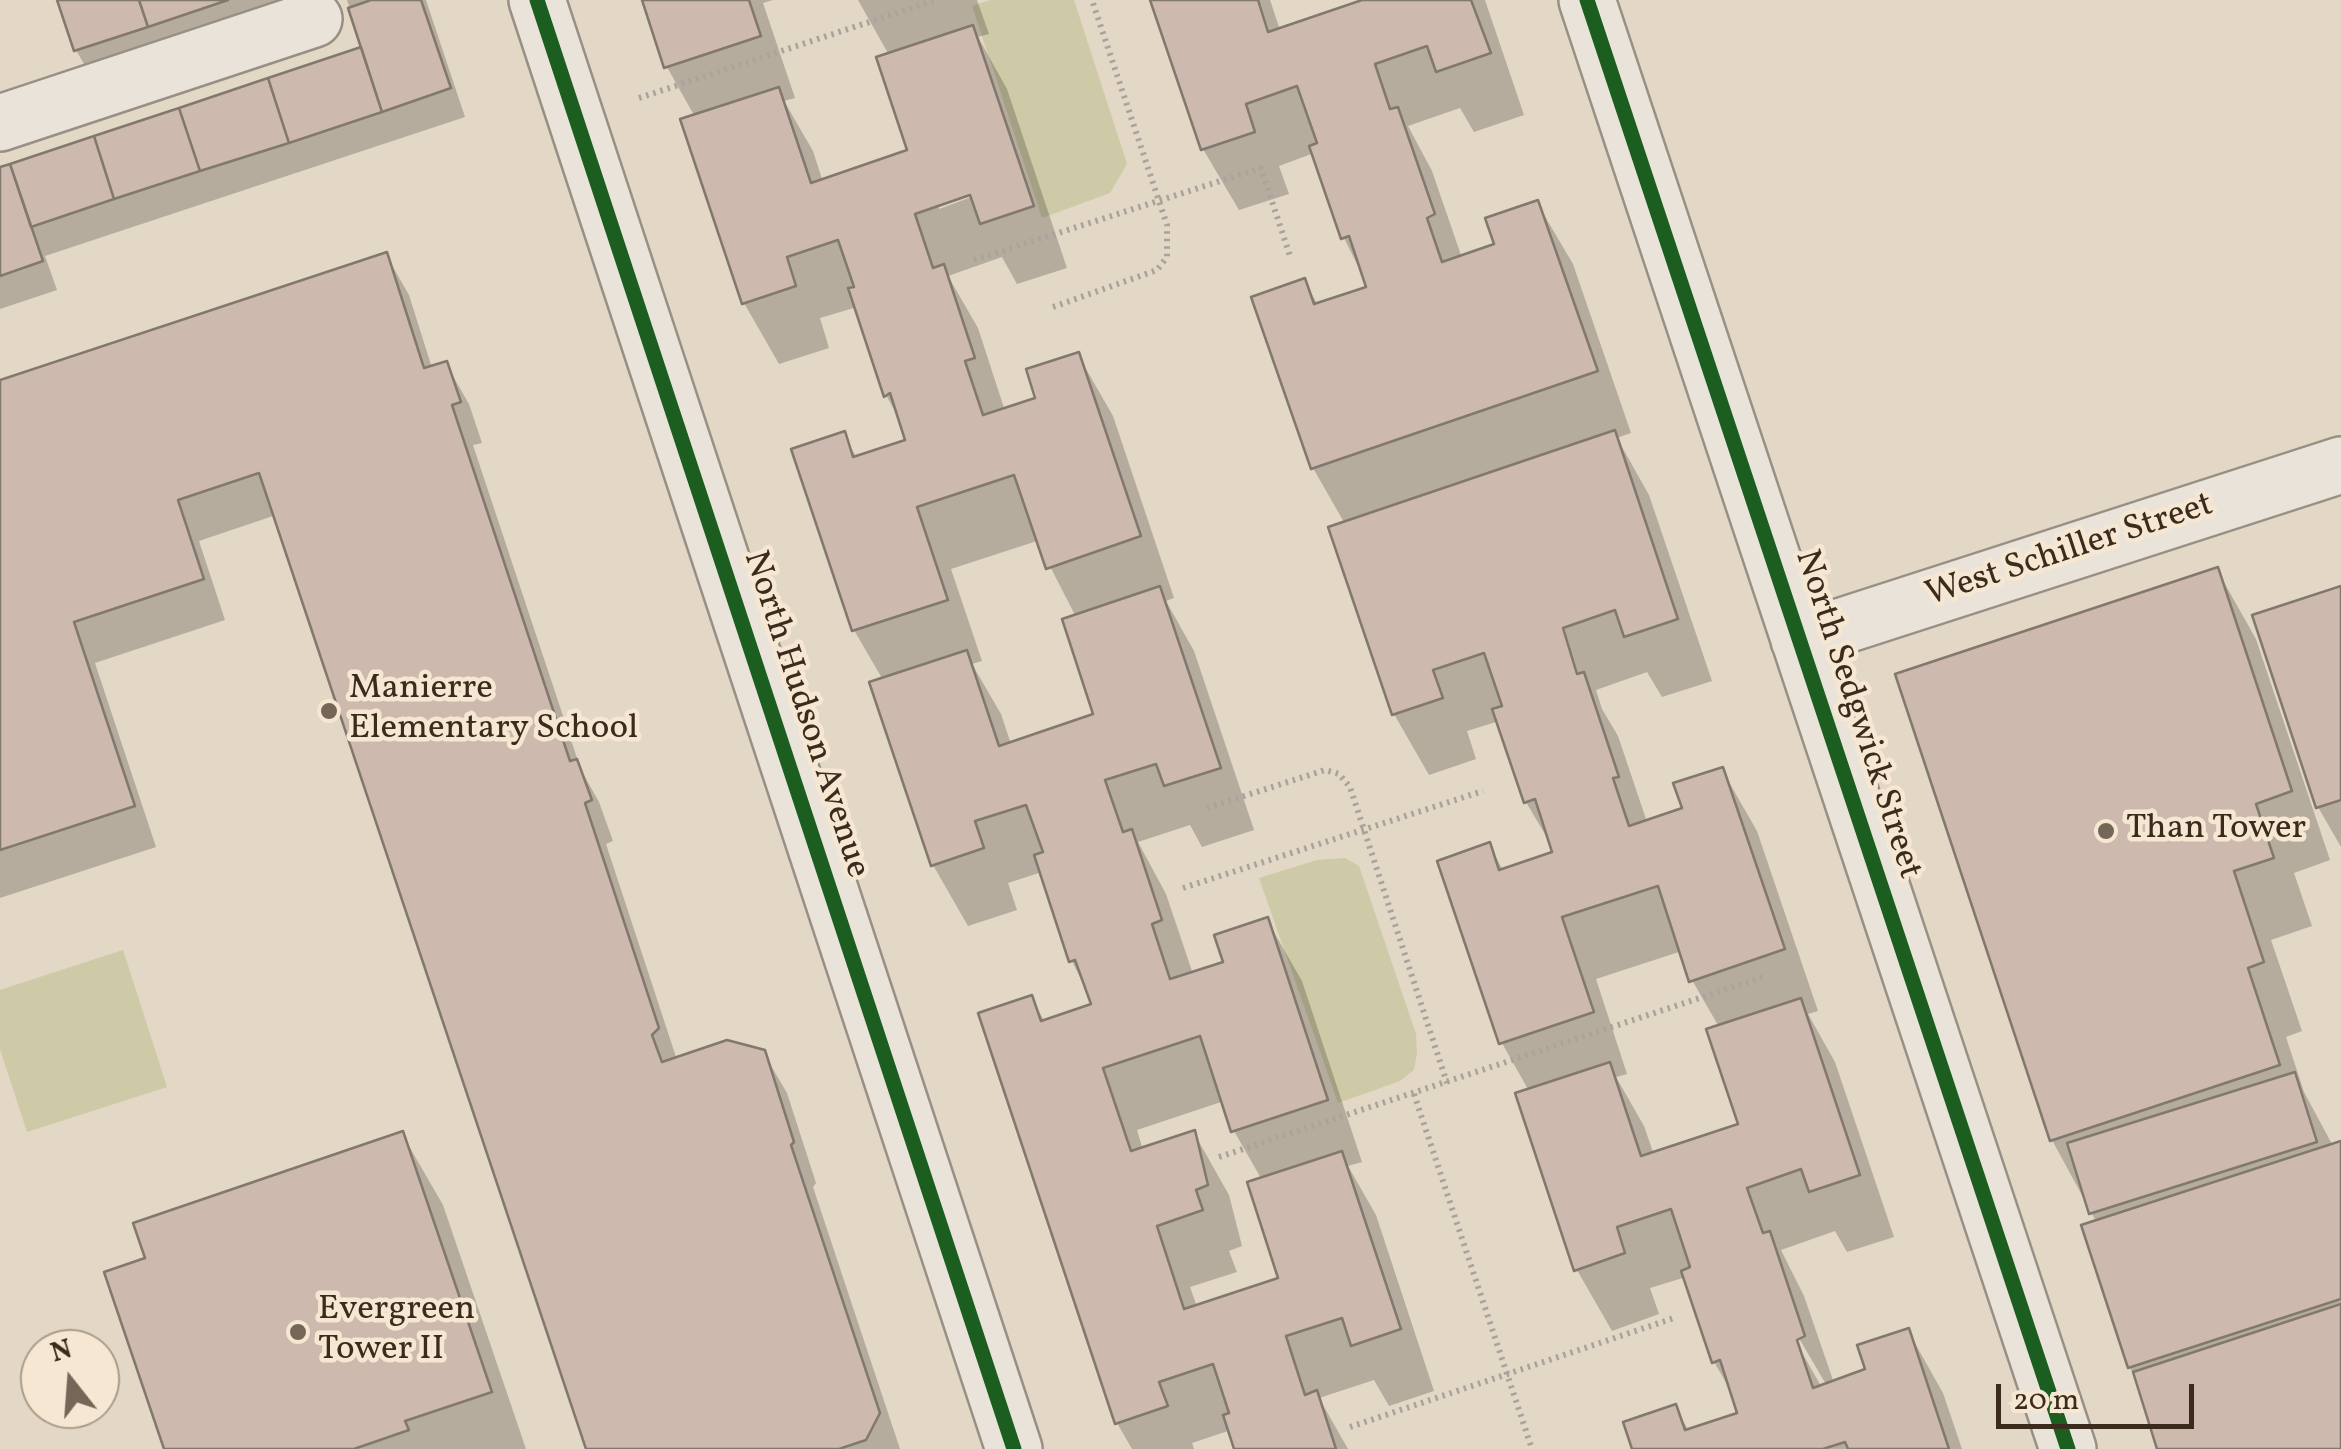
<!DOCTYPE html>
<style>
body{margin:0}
#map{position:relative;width:2341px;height:1449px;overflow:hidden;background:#e3d7c6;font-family:Vollkorn,serif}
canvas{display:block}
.north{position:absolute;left:20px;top:1329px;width:100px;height:100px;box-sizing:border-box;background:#f5e7d2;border:2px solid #aa9c89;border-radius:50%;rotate:343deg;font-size:28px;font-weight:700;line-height:40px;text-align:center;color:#3a2b1c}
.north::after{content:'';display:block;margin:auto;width:35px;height:45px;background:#756758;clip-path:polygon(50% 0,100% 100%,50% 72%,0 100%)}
.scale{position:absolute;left:1996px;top:1384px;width:198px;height:45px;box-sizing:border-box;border:5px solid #3a2b1c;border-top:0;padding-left:12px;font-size:30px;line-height:35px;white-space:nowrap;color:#3a2b1c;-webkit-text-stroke:8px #f5e7d2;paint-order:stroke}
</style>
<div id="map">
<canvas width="2341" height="1449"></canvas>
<div class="north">N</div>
<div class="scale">20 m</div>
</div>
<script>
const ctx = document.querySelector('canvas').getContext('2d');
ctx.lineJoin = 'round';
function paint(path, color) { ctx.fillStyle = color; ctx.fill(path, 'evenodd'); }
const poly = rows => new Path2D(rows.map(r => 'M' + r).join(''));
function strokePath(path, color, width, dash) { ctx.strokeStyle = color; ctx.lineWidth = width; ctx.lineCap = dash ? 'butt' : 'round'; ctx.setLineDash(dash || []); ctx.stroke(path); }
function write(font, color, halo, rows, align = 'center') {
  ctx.font = font + ' Vollkorn,serif'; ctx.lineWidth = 9; ctx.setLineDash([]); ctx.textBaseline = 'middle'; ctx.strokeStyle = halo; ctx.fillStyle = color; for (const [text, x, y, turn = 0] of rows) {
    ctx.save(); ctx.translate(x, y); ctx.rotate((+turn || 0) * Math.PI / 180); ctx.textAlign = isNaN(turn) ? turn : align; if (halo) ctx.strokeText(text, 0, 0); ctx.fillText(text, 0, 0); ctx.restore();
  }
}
const green = poly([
 [990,0,1074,0,1127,164,1110,193,1042,218,972,6],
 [1345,858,1359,866,1416,1034,1417,1053,1414,1070,1400,1081,1338,1103,1259,878,1317,860],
 [123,950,167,1087,27,1132,0,1049,0,990]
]);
const shadow = poly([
 [60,0,326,0,92,78,76,50],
 [347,0,426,0,465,117,45,256,57,290,0,309,0,170,364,49],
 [644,0,773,0,763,3,795,98,784,101,813,151,823,182,910,152,889,55,858,0,977,0,989,34,978,37,1007,89,1067,268,1017,284,1002,257,948,276,978,328,1005,411,1038,400,1078,355,1113,416,1174,598,1166,601,1194,651,1254,830,1202,847,1190,825,1138,842,1166,894,1193,974,1226,963,1267,920,1302,981,1362,1162,1348,1166,1376,1215,1434,1391,1389,1406,1374,1380,1319,1398,1348,1449,1238,1449,1231,1430,1192,1443,1194,1449,1132,1449,1117,1423,1031,998,1045,1022,1094,1006,1072,961,1042,872,1008,883,1017,910,968,926,933,865,883,680,854,630,794,450,843,434,857,458,909,442,903,426,886,395,857,307,820,318,829,348,779,364,744,303,695,117,667,67],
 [981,189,982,193,939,209,939,203],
 [1037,541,1076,617,1097,716,1011,744,1001,714,972,664,982,661,951,569],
 [1224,1101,1234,1131,1262,1180,1282,1279,1197,1307,1190,1287,1237,1272,1229,1251,1242,1246,1229,1195,1194,1133,1143,1150,1137,1130],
 [1152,0,1270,0,1280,30,1367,0,1485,0,1524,115,1474,132,1460,108,1408,126,1432,171,1462,258,1497,246,1537,203,1573,264,1631,433,1617,438,1649,495,1712,681,1662,697,1647,672,1596,690,1602,709,1618,736,1647,822,1685,809,1722,770,1757,831,1818,1011,1808,1014,1835,1062,1894,1237,1847,1252,1835,1231,1781,1250,1804,1296,1834,1383,1868,1371,1908,1331,1943,1393,1962,1449,1635,1449,1675,1407,1689,1431,1740,1415,1734,1396,1714,1362,1686,1277,1650,1288,1659,1314,1612,1331,1577,1270,1529,1091,1502,1043,1440,862,1489,845,1504,872,1556,853,1526,802,1499,721,1467,731,1476,759,1429,775,1394,714,1345,524,1313,468,1254,298,1304,281,1318,305,1369,288,1344,238,1314,153,1279,166,1289,194,1239,210,1203,149],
 [1682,951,1692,980,1719,1027,1741,1126,1654,1155,1644,1126,1616,1077,1627,1074,1596,979],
 [1793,1328,1827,1386,1821,1386,1789,1330],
 [386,255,409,295,432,368,446,364,469,404,482,443,473,445,581,770,599,802,613,841,606,844,677,1060,763,1052,787,1093,816,1183,813,1187,900,1449,588,1449,276,515,199,541,225,620,95,663,156,847,0,898,0,382],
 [2217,570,2256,639,2330,860,2294,873,2312,926,2271,940,2302,1031,2286,1037,2304,1092,2333,1146,2341,1144,2341,1449,2160,1449,2130,1367,2097,1223,2052,1140],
 [2341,588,2341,847,2318,807],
 [402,1134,443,1205,526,1449,167,1449,148,1260]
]);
const building = poly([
 [57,0,139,0,148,27,74,51,57,0],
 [139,0,228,0,148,27,139,0],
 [371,0,421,0,451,88,382,112,348,8,371,0],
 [642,0,749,0,761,36,664,68,642,0],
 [1150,0,1258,0,1268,32,1362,0,1471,0,1491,53,1436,72,1427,46,1375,64,1390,109,1398,107,1435,214,1427,218,1442,262,1494,244,1485,218,1538,200,1598,371,1311,469,1251,297,1305,278,1314,304,1366,287,1349,236,1341,239,1309,146,1317,143,1297,86,1246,104,1255,132,1201,150,1150,0],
 [973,25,1034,206,980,224,970,195,915,214,933,268,944,264,975,358,965,361,983,415,1035,398,1026,369,1079,352,1141,536,1046,569,1014,475,917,507,948,600,852,631,791,449,845,431,853,457,905,440,890,393,884,397,848,288,854,287,838,240,787,257,796,286,742,304,680,119,779,87,811,183,907,150,876,57,973,25],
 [361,47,382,112,289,143,268,78,361,47],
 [268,78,289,143,200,171,179,108,268,78],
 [179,108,200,171,114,199,94,136,179,108],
 [94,136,114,199,31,227,10,164,94,136],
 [10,164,43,261,0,276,0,167,10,164],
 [387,252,424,368,447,361,461,402,452,405,570,761,577,759,592,800,585,803,659,1028,652,1035,662,1062,727,1040,765,1050,794,1142,791,1145,880,1413,866,1440,839,1449,586,1449,259,473,178,500,204,579,74,622,135,806,0,850,0,380,387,252],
 [1615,430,1678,619,1624,637,1615,610,1563,628,1577,674,1584,672,1619,777,1613,778,1629,826,1682,808,1673,783,1723,767,1785,949,1689,982,1658,886,1562,917,1594,1012,1499,1044,1437,861,1490,842,1499,870,1552,852,1535,799,1524,803,1492,709,1502,706,1484,653,1433,670,1443,698,1392,715,1328,527,1615,430],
 [2218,567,2292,791,2256,804,2274,858,2234,871,2264,962,2248,968,2280,1065,2050,1141,1895,674,2218,567],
 [1160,586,1221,768,1164,786,1156,764,1105,780,1123,832,1132,829,1162,920,1152,924,1170,979,1223,962,1214,935,1268,917,1328,1100,1231,1132,1200,1036,1103,1068,1131,1151,1195,1130,1208,1185,1196,1190,1203,1210,1157,1226,1184,1309,1278,1278,1247,1182,1342,1151,1401,1329,1351,1346,1342,1318,1286,1336,1305,1395,1317,1390,1336,1449,1234,1449,1223,1415,1229,1413,1213,1364,1159,1382,1168,1406,1115,1424,978,1013,1032,995,1041,1021,1091,1004,1075,960,1069,962,1034,855,1043,852,1026,805,975,821,984,848,931,866,869,682,967,650,999,746,1093,714,1062,619,1160,586],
 [2341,586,2341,800,2316,808,2252,615,2341,586],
 [1801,998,1860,1175,1809,1192,1801,1169,1747,1188,1763,1233,1770,1231,1805,1336,1797,1340,1813,1388,1865,1369,1857,1345,1909,1328,1949,1449,1848,1449,1845,1442,1823,1449,1632,1449,1623,1422,1676,1404,1685,1430,1737,1413,1720,1360,1712,1363,1681,1271,1690,1267,1671,1209,1617,1227,1625,1253,1574,1271,1515,1093,1610,1062,1641,1156,1738,1124,1706,1029,1801,998],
 [2295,1072,2317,1142,2089,1214,2067,1143,2295,1072],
 [403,1131,492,1392,405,1421,409,1430,354,1449,164,1449,104,1272,145,1258,133,1223,403,1131],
 [2341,1141,2341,1299,2128,1368,2081,1225,2341,1141],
 [2341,1304,2341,1449,2157,1449,2133,1372,2341,1304]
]);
const path = poly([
 [639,98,936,0],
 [974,260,1261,168,1291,259],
 [1053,307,1157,270,1167,257,1167,225,1092,0],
 [1207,808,1325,770,1339,774,1350,787,1447,1083],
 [1183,888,1483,791],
 [1414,1094,1532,1449],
 [1219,1157,1763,977],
 [1350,1427,1677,1317]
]);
const minor = poly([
 [537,0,1014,1449],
 [1587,0,2068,1449],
 [0,123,314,19],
 [1799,640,2341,465]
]);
const cycleway = poly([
 [537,0,1014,1449],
 [1587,0,2068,1449]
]);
const markers = [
 [329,711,10,"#756758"],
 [2106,831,10,"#756758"],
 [298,1332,10,"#756758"]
];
const streetNames = [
 ["West Schiller Street",2070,552,-18],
 ["North Hudson Avenue",804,715,72],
 ["North Sedgwick Street",1856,715,72]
];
const poiNames = [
 ["Manierre",349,691],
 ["Elementary School",349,731],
 ["Than Tower",2126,831],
 ["Evergreen",318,1312],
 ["Tower II",318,1352]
];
paint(green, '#cec9a6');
paint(shadow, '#0003');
paint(building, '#cdb9ad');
strokePath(building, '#81786e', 2.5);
strokePath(minor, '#999085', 60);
strokePath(path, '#a9a39c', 6, [2.5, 5]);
strokePath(minor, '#e9e3da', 55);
strokePath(cycleway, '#1b5e20', 15);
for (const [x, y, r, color] of markers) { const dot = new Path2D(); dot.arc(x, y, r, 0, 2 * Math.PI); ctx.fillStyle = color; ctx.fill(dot); strokePath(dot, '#f5e7d2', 4); }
write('35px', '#3a2b1c', '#f5e7d2', streetNames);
write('35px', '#3a2b1c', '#f5e7d2', poiNames, 'left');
</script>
